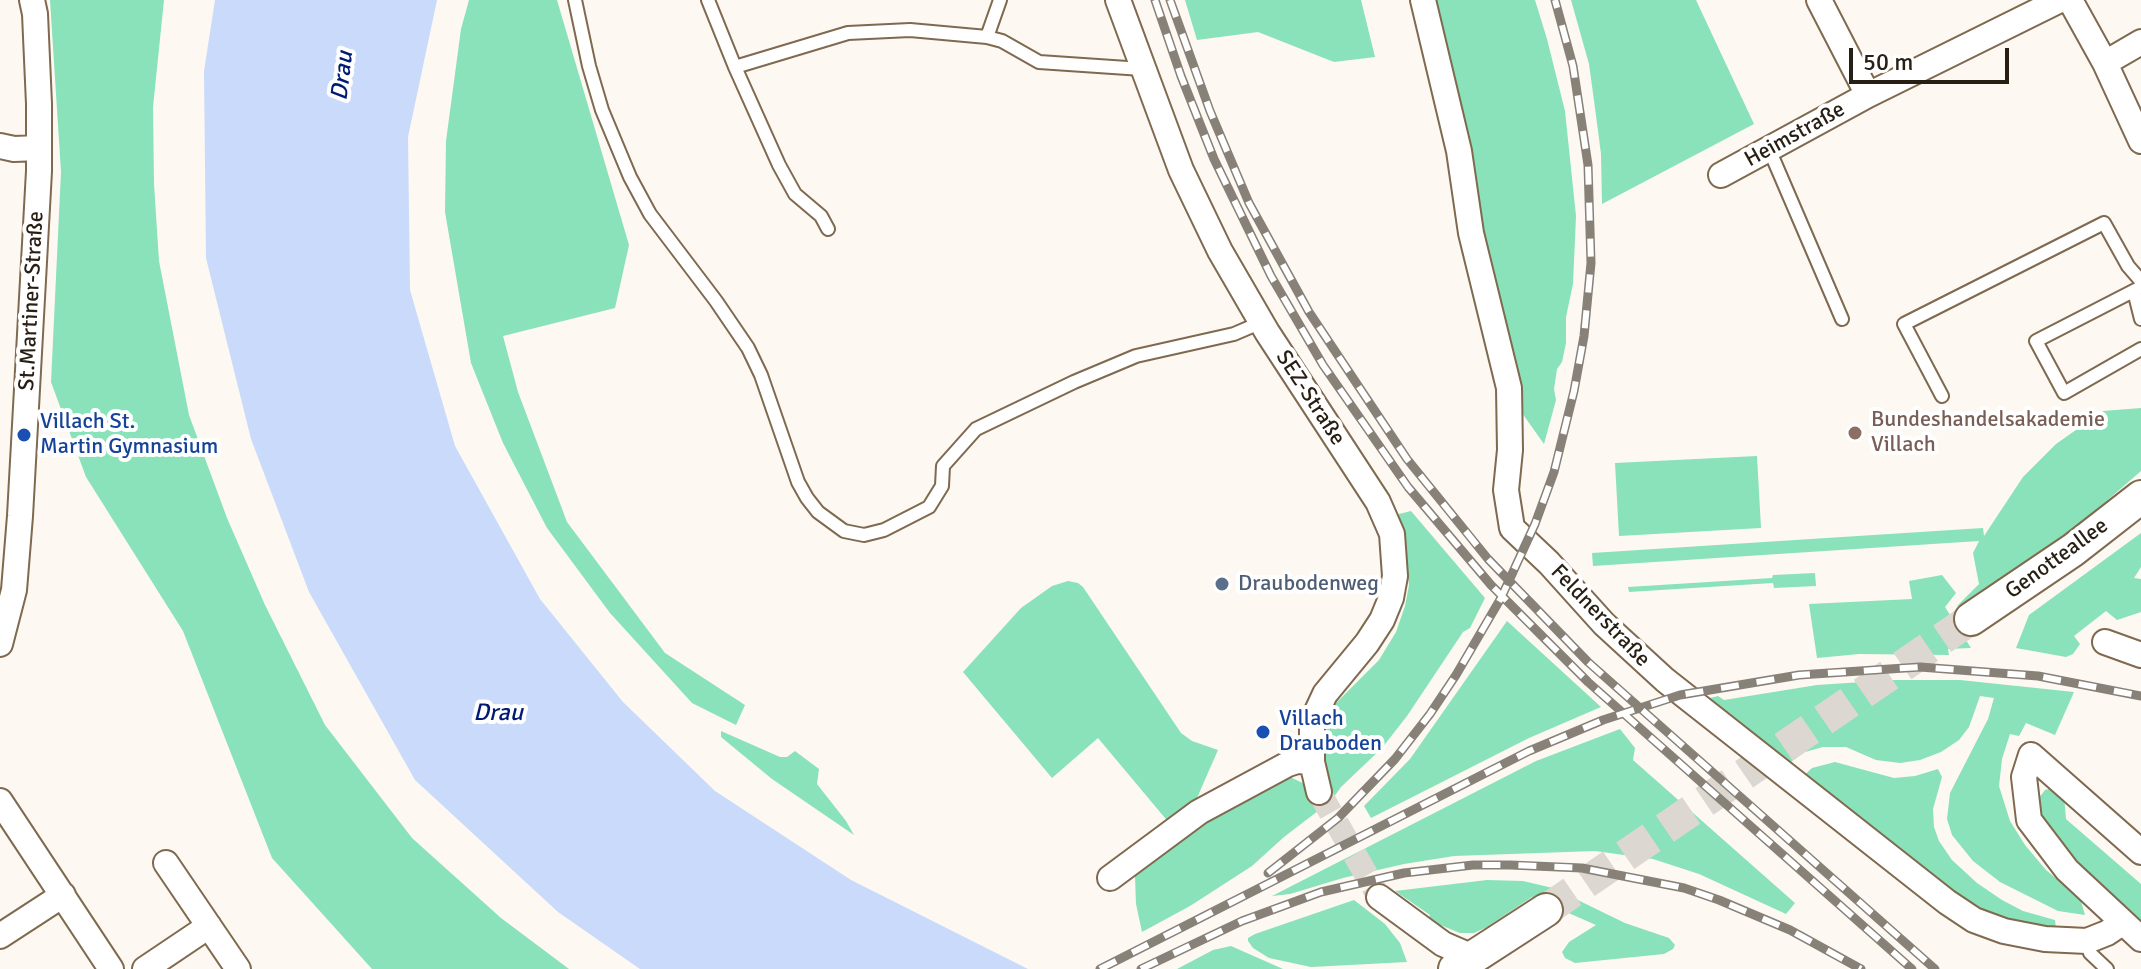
<!DOCTYPE html>
<meta charset="utf-8">
<style>
body{margin:0}
#map{position:relative;width:2141px;height:969px;overflow:hidden;background:#fdf8f2;font-family:Signika,sans-serif}
canvas{display:block}
.scale{position:absolute;left:1849px;top:48px;width:160px;height:36px;box-sizing:border-box;border:4px solid #281f14;border-top:0;padding-left:10px;font-size:24px;line-height:28px;white-space:nowrap;color:#281f14;-webkit-text-stroke:6px #fff;paint-order:stroke}
</style>
<div id="map">
<canvas width="2141" height="969"></canvas>
<div class="scale">50 m</div>
</div>
<script>
const ctx = document.querySelector('canvas').getContext('2d');
ctx.lineJoin = 'round';
function paint(path, color) { ctx.fillStyle = color; ctx.fill(path, 'evenodd'); }
const poly = rows => new Path2D(rows.map(r => 'M' + r).join(''));
function strokePath(path, color, width, dash) { ctx.strokeStyle = color; ctx.lineWidth = width; ctx.lineCap = dash ? 'butt' : 'round'; ctx.setLineDash(dash || []); ctx.stroke(path); }
function write(font, color, halo, rows, align = 'center') {
  ctx.font = font + ' Signika,sans-serif'; ctx.lineWidth = 8; ctx.setLineDash([]); ctx.textBaseline = 'middle'; ctx.strokeStyle = halo; ctx.fillStyle = color; for (const [text, x, y, turn = 0] of rows) {
    ctx.save(); ctx.translate(x, y); ctx.rotate((+turn || 0) * Math.PI / 180); ctx.textAlign = isNaN(turn) ? turn : align; if (halo) ctx.strokeText(text, 0, 0); ctx.fillText(text, 0, 0); ctx.restore();
  }
}
const green = poly([
 [50,0,164,0,153,107,154,184,159,261,189,415,227,518,265,605,325,725,412,838,501,918,569,969,372,969,272,858,183,631,86,477,51,382,61,172],
 [469,0,557,0,629,245,615,308,503,336,518,392,567,522,665,653,745,705,736,725,692,703,610,613,547,528,503,443,471,363,445,212,446,141,461,29],
 [1185,0,1361,0,1375,57,1334,62,1258,32,1197,40],
 [1431,0,1535,0,1547,39,1565,111,1576,216,1573,284,1566,317,1566,343,1562,362,1557,369,1554,389,1556,400,1544,444,1522,413],
 [1571,0,1696,0,1754,124,1602,204,1601,154,1595,108,1589,64],
 [2141,408,2141,471,2042,557,1956,607,1979,584,1973,553,1979,541,1593,566,1592,553,1983,528,1984,536,2023,477,2056,444,2103,411],
 [1757,456,1761,528,1619,536,1615,463],
 [1411,511,1485,598,1470,628,1463,632,1407,716,1382,748,1341,787,1331,801,1284,837,1252,866,1190,906,1142,932,1136,904,1135,876,1146,860,1171,842,1276,780,1290,777,1309,786,1326,781,1324,726,1334,705,1379,660,1396,632,1405,606,1409,585,1406,560,1395,515],
 [2141,533,2141,567,2134,578,2141,579,2141,612,2117,620,2106,611,2074,636,2080,644,2073,654,2066,657,2016,648,2029,615],
 [1815,573,1816,586,1774,588,1773,583,1629,592,1628,587,1772,578,1773,575],
 [1942,575,1956,593,1945,607,1971,648,1948,649,1949,655,1859,654,1817,658,1809,604,1912,599,1909,581],
 [1068,581,1078,583,1083,587,1181,733,1192,741,1218,750,1193,807,1170,824,1098,738,1052,778,963,672,1021,608,1052,586],
 [1507,621,1601,707,1529,738,1371,818,1364,806,1410,759],
 [1892,680,1960,680,2074,692,2055,735,2026,723,2019,736,2010,734,2002,759,1999,786,2010,821,2025,845,2046,870,2080,898,2085,915,2058,911,2000,882,1973,861,1952,835,1947,819,1950,793,1988,719,1994,698,1980,696,1969,727,1959,740,1941,752,1920,760,1900,763,1876,760,1846,747,1823,747,1805,752,1785,766,1702,700,1718,696,1724,700,1817,685],
 [1620,729,1635,748,1633,760,1795,903,1786,914,1699,874,1653,859,1595,851,1454,856,1404,864,1343,878,1290,894,1272,896,1536,761],
 [721,731,780,757,787,757,795,751,819,769,817,784,846,821,854,835,772,779,721,737],
 [1835,762,1894,778,1915,776,1938,769,1942,777,1933,809,1934,827,1939,841,1952,860,1977,883,2002,900,2023,911,2055,920,2056,928,1995,916,1965,901,1801,778,1812,768],
 [2054,788,2064,796,2066,819,2141,884,2141,922,2081,871,2040,822,2035,803,2045,790],
 [1487,880,1523,881,1553,888,1625,923,1669,938,1675,945,1673,949,1664,954,1575,963,1565,958,1562,952,1569,942,1596,925,1532,897,1487,927,1474,933,1460,933,1428,920,1430,915,1395,891],
 [1354,900,1385,924,1400,943,1407,962,1311,967,1269,958,1253,948,1248,941,1248,938,1255,934],
 [1231,946,1283,969,1177,969,1213,950]
]);
const water = poly([
 [215,0,437,0,408,137,410,290,455,446,540,599,623,702,715,791,851,880,1028,969,640,969,558,912,415,780,309,592,251,439,206,258,204,71]
]);
const streetTunnel = poly([
 [1319,792,1379,897]
]);
const secondaryTunnel = poly([
 [1546,910,1971,619]
]);
const lane = poly([
 [575,0,589,66,602,110,630,177,650,214,716,301,748,348,761,375,798,482,807,498,818,512,844,531,864,535,884,530,929,507,942,486,943,466,976,429,1074,382,1136,356,1234,334,1262,322],
 [708,0,735,67,848,33,910,30,987,37,1002,41,1039,62,1142,69],
 [987,37,1000,0],
 [735,67,779,165,795,194,821,216,828,229],
 [1769,149,1842,319],
 [2141,287,2036,341,2064,393,2141,349],
 [2134,291,2141,319],
 [1942,396,1904,324,2104,223,2128,266,2141,281],
 [2087,941,2090,953,2107,969]
]);
const street = poly([
 [1118,0,1181,170,1220,251,1267,332,1378,502,1392,534,1395,576,1391,598,1382,620,1367,643,1325,694,1312,722,1312,762,1319,792],
 [1423,0,1459,151,1471,233,1509,388,1510,450,1506,490,1512,528,1549,563,1604,624,1665,680,1947,902,1974,920,2004,931,2045,939,2087,941,2107,933,2122,923],
 [1819,0,1868,95,2060,0],
 [2070,0,2105,63,2141,141],
 [2105,63,2141,42],
 [0,146,14,149,39,148],
 [1721,175,1868,95],
 [2105,642,2141,655],
 [0,644,14,590,20,516,39,171,39,104,35,14,32,0],
 [0,801,111,969],
 [2141,852,2031,755,2024,777,2029,820,2067,870,2141,939],
 [166,863,238,969],
 [1110,878,1199,812,1288,764,1297,761,1312,762],
 [1379,897,1443,944,1473,957],
 [0,936,63,895],
 [145,969,209,926]
]);
const secondary = poly([
 [1971,619,2073,550,2141,497],
 [1455,969,1546,910]
]);
const rail = poly([
 [1155,0,1181,76,1214,159,1271,276,1323,365,1408,487,1491,585,1588,682,1912,969],
 [1170,0,1210,111,1249,203,1309,312,1407,459,1488,559,1588,662,1935,969],
 [1268,873,1338,818,1395,759,1430,714,1456,675,1501,598,1535,524,1554,472,1574,391,1584,336,1591,263,1588,165,1573,66,1555,0],
 [1100,969,1529,751,1603,720,1680,695,1799,675,1920,667,2038,676,2141,696],
 [1141,969,1242,921,1321,892,1404,873,1473,865,1510,865,1582,868,1684,888,1719,900,1790,930,1861,969]
]);
const markers = [
 [1855,433,8,"#8d6e63"],
 [24,435,8,"#1a4fb4"],
 [1222,584,8,"#5c6f8a"],
 [1263,732,8,"#1a4fb4"]
];
const streetNames = [
 ["Heimstraße",1795,135,-29],
 ["St.Martiner-Straße",32,301,-87],
 ["SEZ-Straße",1310,398,57],
 ["Genotteallee",2057,559,-36],
 ["Feldnerstraße",1600,616,46]
];
const educationNames = [
 ["Bundeshandelsakademie",1871,420],
 ["Villach",1871,445]
];
const transitNames = [
 ["Villach St.",40,422],
 ["Martin Gymnasium",40,447],
 ["Villach",1279,719],
 ["Drauboden",1279,744]
];
const serviceNames = [
 ["Draubodenweg",1238,584]
];
const waterNames = [
 ["Drau",343,76,-83],
 ["Drau",498,714]
];
paint(green, '#89e2b9');
paint(water, '#c9dafb');
strokePath(streetTunnel, '#ddd7d1', 24, [24, 12]);
strokePath(secondaryTunnel, '#ddd7d1', 32, [32, 16]);
strokePath(lane, '#7f694f', 16);
strokePath(street, '#7f694f', 28);
strokePath(secondary, '#7f694f', 36);
strokePath(lane, '#fff', 12);
strokePath(street, '#fff', 24);
strokePath(secondary, '#fff', 32);
strokePath(rail, '#888178', 9);
strokePath(rail, '#fff', 6, [18]);
for (const [x, y, r, color] of markers) { const dot = new Path2D(); dot.arc(x, y, r, 0, 2 * Math.PI); ctx.fillStyle = color; ctx.fill(dot); strokePath(dot, '#fff', 3); }
write('22px', '#281f14', '#fff', streetNames);
write('22px', '#785e54', '#fff', educationNames, 'left');
write('22px', '#164399', '#fff', transitNames, 'left');
write('22px', '#4e5e75', '#fff', serviceNames, 'left');
write('italic 24px', '#001b74', '#fff', waterNames);
</script>
